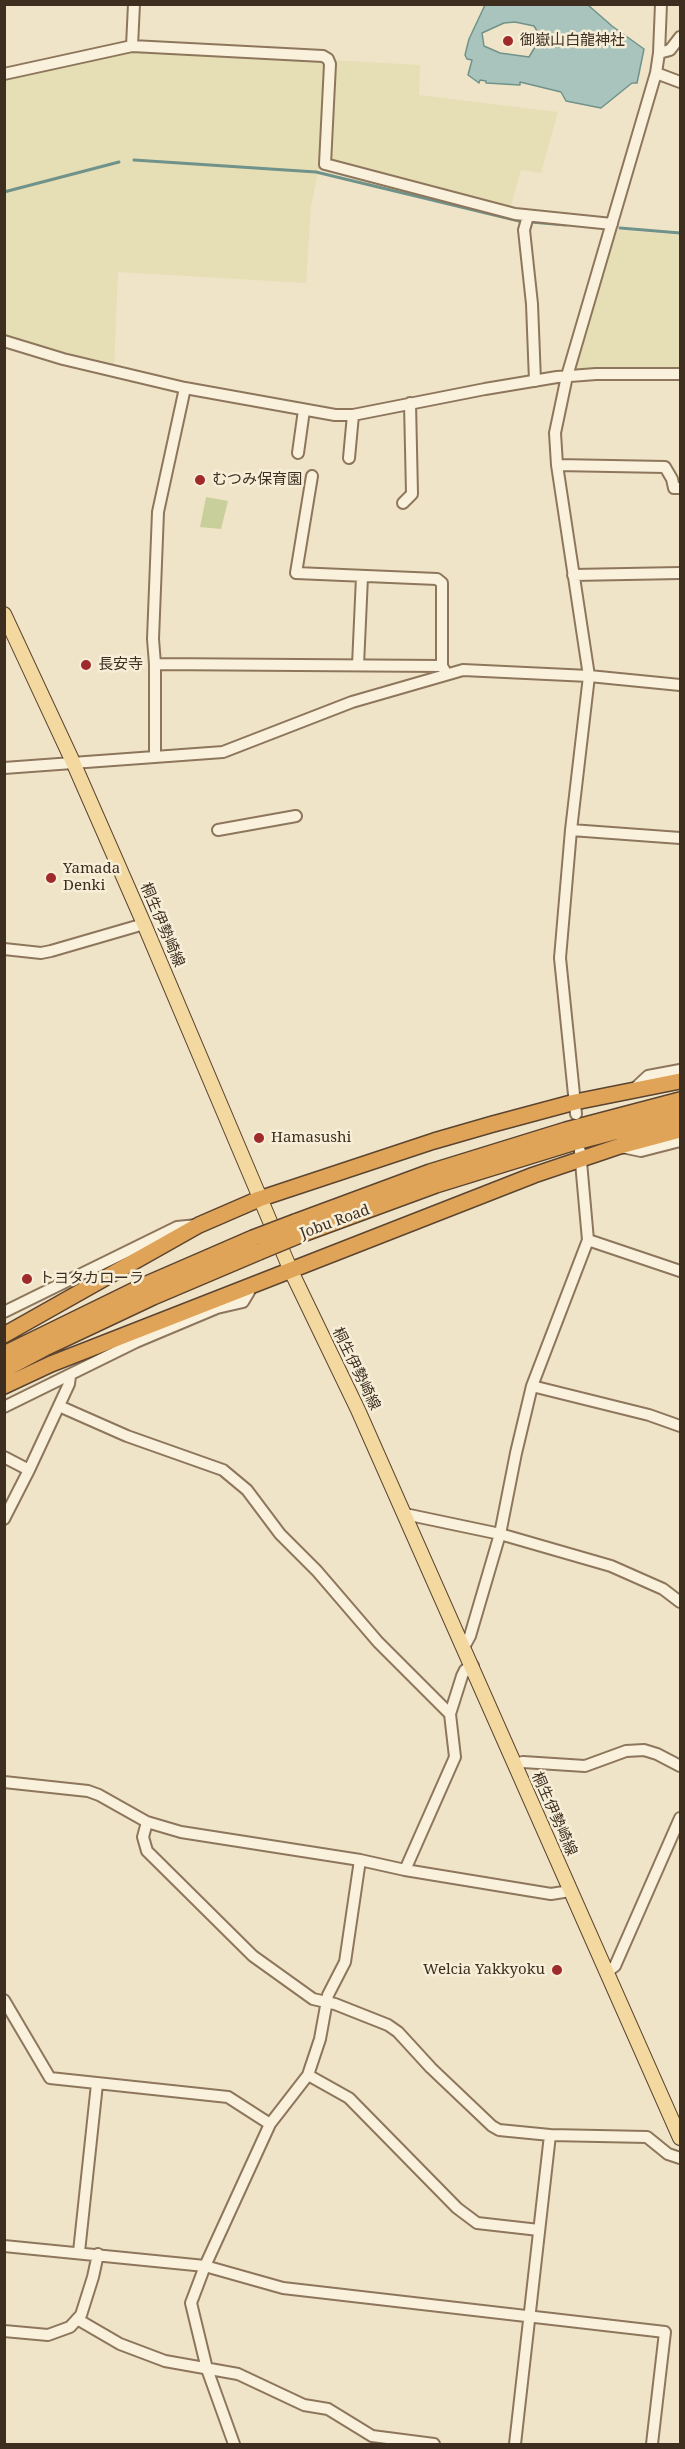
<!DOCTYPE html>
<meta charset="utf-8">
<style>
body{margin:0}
#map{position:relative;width:685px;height:2449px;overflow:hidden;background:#f0e4c8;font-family:"Noto Serif",serif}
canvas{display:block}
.frame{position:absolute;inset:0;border:6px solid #3d2e20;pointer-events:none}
</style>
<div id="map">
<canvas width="685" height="2449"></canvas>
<div class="frame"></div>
</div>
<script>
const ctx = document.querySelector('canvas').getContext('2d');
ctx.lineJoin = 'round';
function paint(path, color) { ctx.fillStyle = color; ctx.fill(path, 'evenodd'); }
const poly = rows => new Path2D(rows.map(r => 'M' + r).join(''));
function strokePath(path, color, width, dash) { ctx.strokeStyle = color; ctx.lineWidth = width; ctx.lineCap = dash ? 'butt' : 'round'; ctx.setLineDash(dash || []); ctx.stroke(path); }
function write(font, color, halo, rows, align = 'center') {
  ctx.font = font + ' "Noto Serif","Noto Sans JP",serif'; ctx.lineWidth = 5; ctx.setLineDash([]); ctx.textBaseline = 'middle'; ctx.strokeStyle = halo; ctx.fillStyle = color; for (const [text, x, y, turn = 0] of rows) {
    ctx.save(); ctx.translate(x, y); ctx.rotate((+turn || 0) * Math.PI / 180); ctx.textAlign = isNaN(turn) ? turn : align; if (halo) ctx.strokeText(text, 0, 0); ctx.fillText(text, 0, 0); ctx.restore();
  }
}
const farmland = poly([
 [128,49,420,65,419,95,558,112,541,173,521,170,510,209,319,155,319,169,311,206,306,283,118,272,114,368,5,337,4,77],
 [617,230,680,235,680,371,572,371]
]);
const green = poly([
 [206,497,228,501,221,529,200,527]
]);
const water = poly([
 [485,5,588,5,612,26,644,49,637,83,632,83,601,108,566,101,561,92,520,82,520,85,486,83,486,81,480,80,479,83,468,75,472,60,467,59,465,55,469,39,485,5],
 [515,22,534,26,539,34,538,42,529,57,500,53,484,46,482,33,504,23,515,22]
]);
const stream = poly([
 [134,160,316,172,519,221,566,225],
 [4,192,119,162],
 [620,228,680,233]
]);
const minor = poly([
 [132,46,134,4],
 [659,53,670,50,680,37],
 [656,73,680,82],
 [4,74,132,46,323,56,328,59,330,64,325,164,515,214,612,224],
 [528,216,524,230,532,304,535,381],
 [4,341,63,359,185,388,335,415,353,415,485,389,557,377,596,374,680,374],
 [298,453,304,410],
 [349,458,353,415],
 [557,465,665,467,672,479,674,488,680,488],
 [312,476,296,573,437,579,442,583,442,666],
 [403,503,412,494,410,403],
 [573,575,680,573],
 [155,664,442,666,445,671],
 [358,665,362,577],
 [155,756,155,664,153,639,158,512,185,388],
 [4,768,223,752,352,702,463,670,589,676,680,685],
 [218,830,296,816],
 [571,830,680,838],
 [4,949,41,953,51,951,144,924],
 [633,1090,648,1076,680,1070],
 [576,1114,560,958,571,830,589,676,557,465,555,433,567,376,656,73,659,53,661,4],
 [622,1147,641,1151,680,1141],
 [588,1240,680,1271],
 [4,1312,177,1227,197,1225],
 [532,1386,649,1415,680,1426],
 [59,1406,127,1436,223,1470,247,1490,280,1534,317,1571,378,1642,450,1714],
 [4,1407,136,1342,217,1308,243,1302,249,1292,250,1285],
 [4,1457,29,1470,4,1519],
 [29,1470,69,1384,70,1376],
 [405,1514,500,1534,611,1566,663,1589,680,1602],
 [464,1647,470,1636,500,1534,516,1453,532,1386,588,1240,580,1151],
 [514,1764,523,1762,585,1766,626,1751,644,1750,657,1754,680,1766],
 [4,1782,88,1791,99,1795,147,1822,181,1832,360,1860,405,1870,551,1894,570,1891],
 [147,1822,143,1837,147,1851,253,1956,313,1999,335,2004,388,2025,398,2032,431,2068,492,2126,499,2130,550,2135,647,2137,668,2154,680,2158],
 [405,1870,455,1757,450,1714,462,1676,465,1670,473,1666],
 [607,1972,615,1966,680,1818],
 [4,2000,50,2078,228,2097,270,2124],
 [308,2075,349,2098,457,2208,477,2223,539,2230],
 [4,2246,205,2266,283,2288,665,2332,652,2444],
 [79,2252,97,2084],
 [77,2319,120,2344,165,2361,238,2374,304,2405,328,2409,372,2436,434,2444],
 [4,2331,48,2335,70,2327,81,2315,93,2277,98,2254],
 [234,2444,207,2369,191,2303,205,2266,270,2124,308,2075,320,2039,328,1995,345,1962,360,1860],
 [515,2444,550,2135]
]);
const major = poly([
 [4,614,73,762,144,924,291,1271,358,1410,680,2138]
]);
const highway = poly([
 [295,1222,430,1172,566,1130,680,1100],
 [300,1235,436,1185,572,1143,680,1115],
 [4,1335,199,1225,259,1199,434,1141,493,1124,575,1102,680,1081],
 [4,1354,147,1284,253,1238],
 [4,1370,47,1347,153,1297,259,1252],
 [4,1386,51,1364,534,1175,620,1146,680,1130]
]);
const highwayBridge = poly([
 [253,1238,295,1222],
 [259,1252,300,1235]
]);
const markers = [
 [508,41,6,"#9e2a2b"],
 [200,480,6,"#9e2a2b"],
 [86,665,6,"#9e2a2b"],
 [51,878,6,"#9e2a2b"],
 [259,1138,6,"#9e2a2b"],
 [27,1279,6,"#9e2a2b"],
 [557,1970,6,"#9e2a2b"]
];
const poiNames = [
 ["御嶽山白龍神社",520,41],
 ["むつみ保育園",212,480],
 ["長安寺",98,665],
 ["Yamada",63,869],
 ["Denki",63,886],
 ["Hamasushi",271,1138],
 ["トヨタカローラ",39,1279],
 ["Welcia Yakkyoku",545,1970,"right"]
];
const streetNames = [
 ["桐生伊勢崎線",162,925,67],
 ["Jobu Road",335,1222,-20],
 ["桐生伊勢崎線",356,1369,64],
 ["桐生伊勢崎線",554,1814,66]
];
paint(farmland, '#e6deb5');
paint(green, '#c9cf9b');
paint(water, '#a9c4bc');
strokePath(water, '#6f938a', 1.5);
strokePath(stream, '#6f938a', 3);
strokePath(minor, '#8d765c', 14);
strokePath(major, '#5b4430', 16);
strokePath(highway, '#5b4430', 18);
strokePath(minor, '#faf1dc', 10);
strokePath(major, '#f3d9a0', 14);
strokePath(highway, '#e0a458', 15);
strokePath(highwayBridge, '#5b4430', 18, []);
strokePath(highwayBridge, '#e0a458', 15);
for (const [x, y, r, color] of markers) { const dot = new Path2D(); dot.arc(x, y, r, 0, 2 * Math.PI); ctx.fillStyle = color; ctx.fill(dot); strokePath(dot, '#f7eed8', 2); }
write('15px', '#3d2e20', '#f7eed8', poiNames, 'left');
write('15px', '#3d2e20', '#f7eed8', streetNames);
</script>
